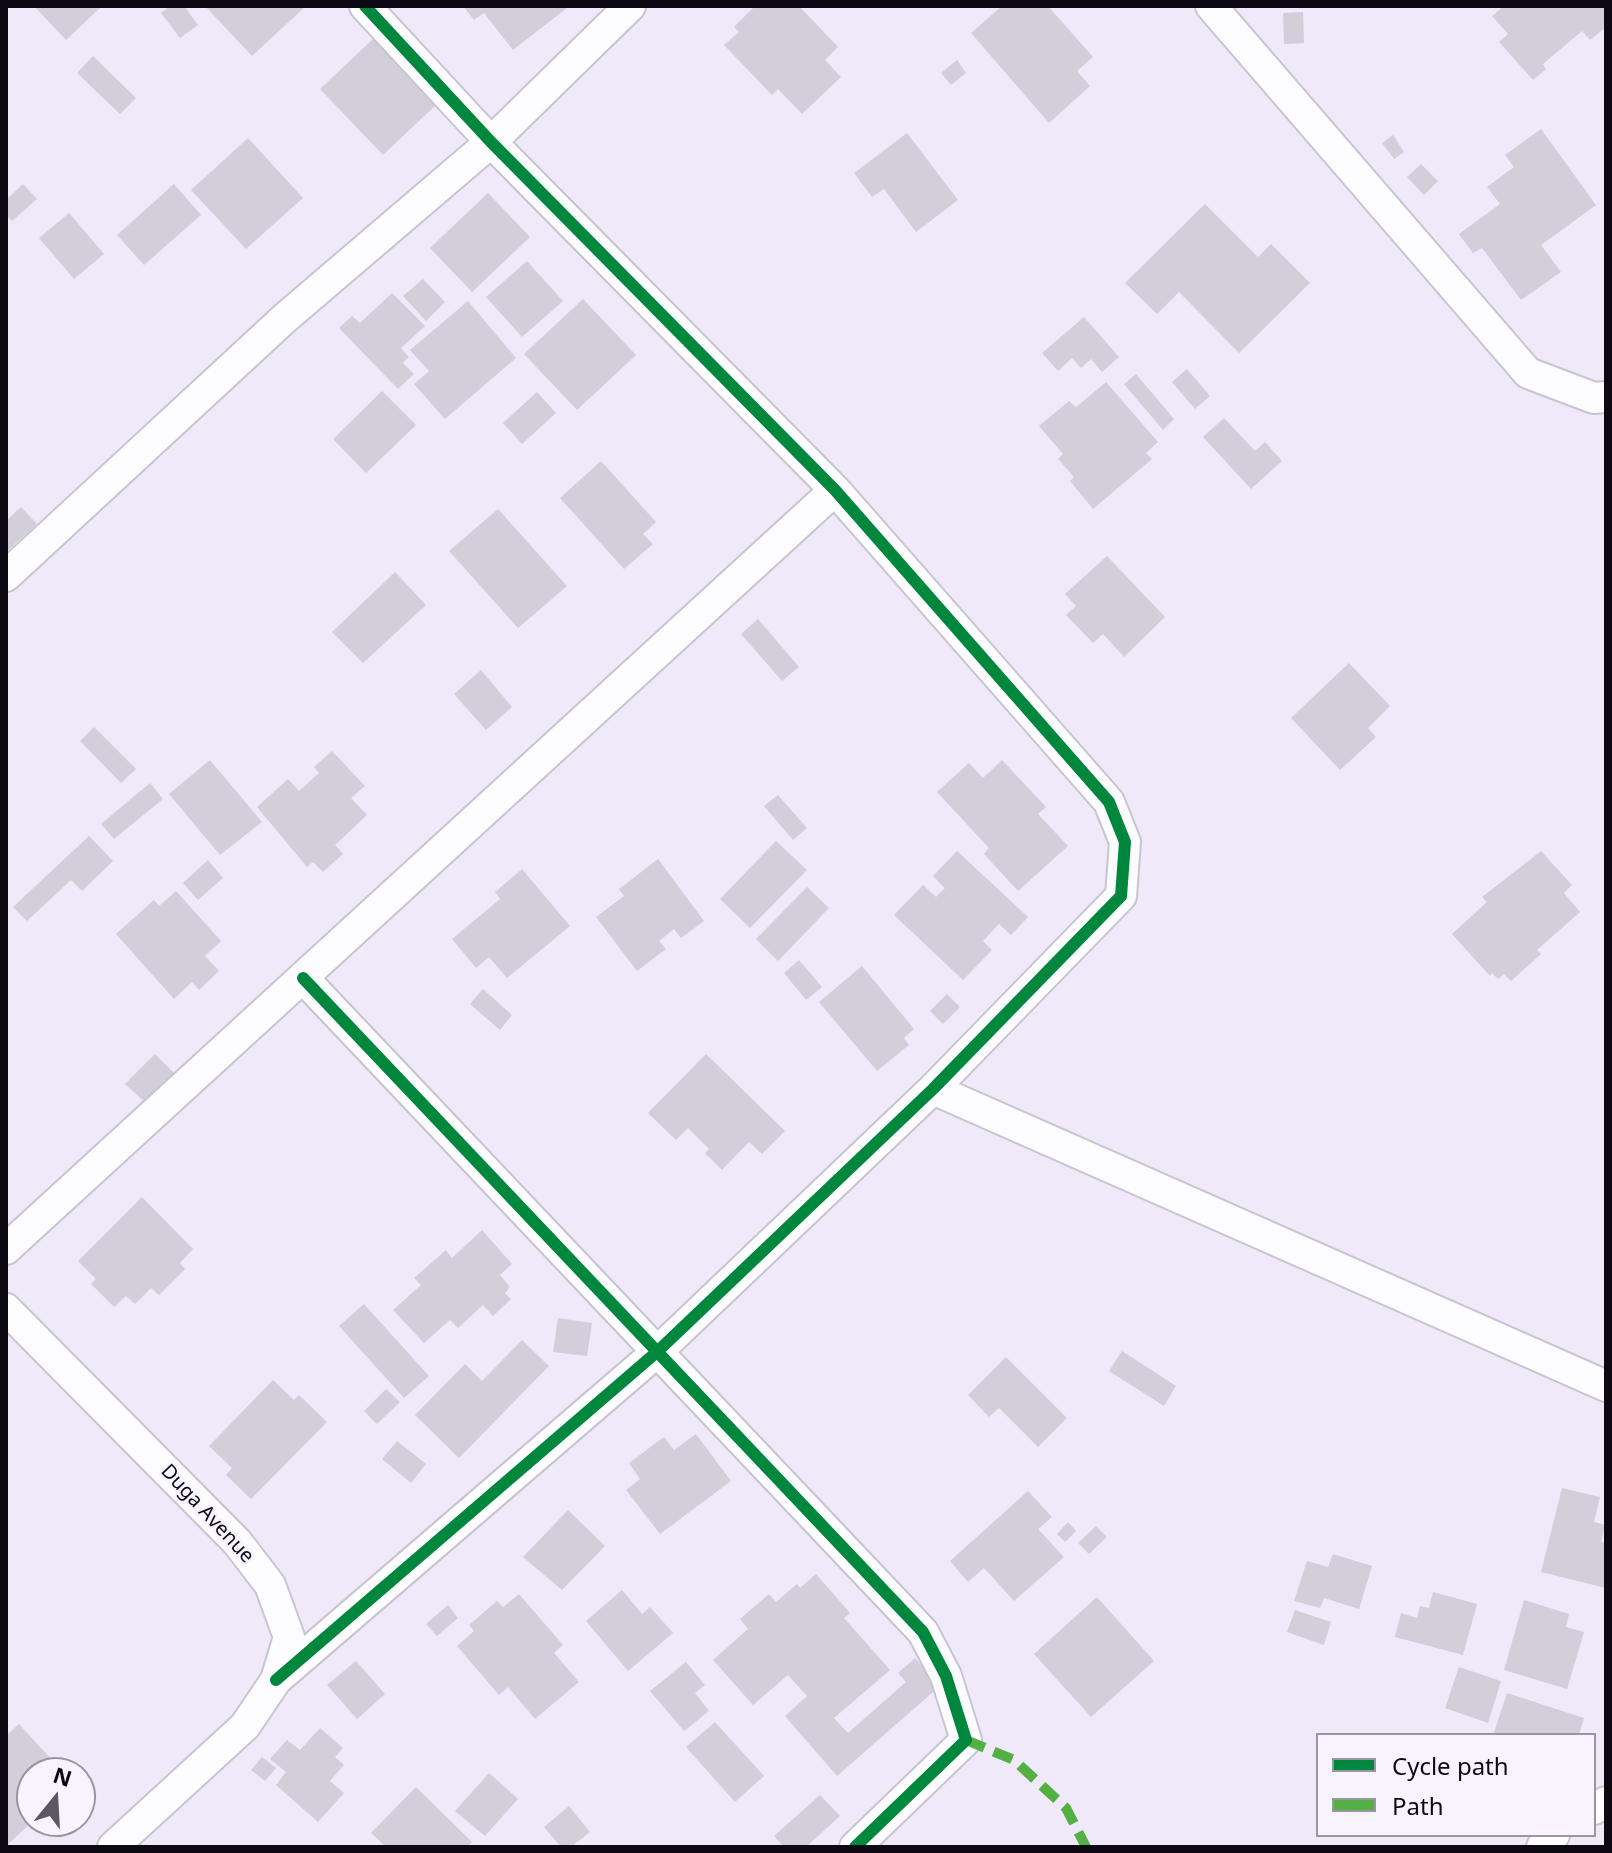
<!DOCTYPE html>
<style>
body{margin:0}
#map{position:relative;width:1612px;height:1853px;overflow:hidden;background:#efe9f9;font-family:"Noto Sans",sans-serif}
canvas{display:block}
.frame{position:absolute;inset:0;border:8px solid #0d0912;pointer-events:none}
.legend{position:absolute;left:1316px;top:1733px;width:280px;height:104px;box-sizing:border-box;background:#f8f4ff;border:2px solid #9a96a0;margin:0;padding:10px 14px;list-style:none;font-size:24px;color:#0d0912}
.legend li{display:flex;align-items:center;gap:16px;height:40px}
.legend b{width:40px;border:2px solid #9a96a0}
.north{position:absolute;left:16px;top:1757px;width:80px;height:80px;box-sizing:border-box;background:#f8f4ff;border:2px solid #9a96a0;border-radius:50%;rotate:18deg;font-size:22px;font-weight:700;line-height:32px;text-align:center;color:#0d0912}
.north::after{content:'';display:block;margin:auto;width:28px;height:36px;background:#5c5763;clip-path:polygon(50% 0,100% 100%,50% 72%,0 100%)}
</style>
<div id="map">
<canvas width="1612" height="1853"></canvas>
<div class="frame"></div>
<ul class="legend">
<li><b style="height:10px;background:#00873e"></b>Cycle path</li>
<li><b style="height:10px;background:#54b044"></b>Path</li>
</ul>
<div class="north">N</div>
</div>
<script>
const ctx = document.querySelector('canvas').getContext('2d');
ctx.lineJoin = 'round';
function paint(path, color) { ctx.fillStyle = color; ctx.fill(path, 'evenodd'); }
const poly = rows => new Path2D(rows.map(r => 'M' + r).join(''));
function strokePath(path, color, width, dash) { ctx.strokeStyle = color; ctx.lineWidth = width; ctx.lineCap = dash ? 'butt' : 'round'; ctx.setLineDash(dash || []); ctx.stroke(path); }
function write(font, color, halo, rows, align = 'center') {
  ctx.font = font + ' "Noto Sans",sans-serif'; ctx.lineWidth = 6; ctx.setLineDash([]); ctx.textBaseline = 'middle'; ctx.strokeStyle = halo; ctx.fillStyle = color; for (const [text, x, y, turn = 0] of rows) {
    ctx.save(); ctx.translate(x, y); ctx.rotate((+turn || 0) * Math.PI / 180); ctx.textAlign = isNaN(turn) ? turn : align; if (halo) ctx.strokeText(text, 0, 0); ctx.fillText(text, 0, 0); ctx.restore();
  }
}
const building = poly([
 [34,6,102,6,66,40],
 [170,6,184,6,198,25,180,38,161,13],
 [205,6,306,6,252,56],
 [463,6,565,6,567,8,513,50,484,13,474,20],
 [755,6,799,6,838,47,825,60,841,77,802,114,778,89,772,95,724,45,739,32,734,27],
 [1002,6,1048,6,1093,57,1077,71,1090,86,1049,123,971,33],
 [1504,6,1606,6,1606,27,1590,40,1582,31,1543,64,1546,69,1533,80,1499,42,1508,34,1492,16],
 [1303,12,1304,43,1284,44,1283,13],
 [374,38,437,104,383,155,320,89],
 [93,56,136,98,120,114,77,73],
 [957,60,966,73,951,85,941,73],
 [1541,129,1596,205,1541,245,1561,272,1521,300,1482,248,1473,253,1459,234,1500,204,1487,187,1514,167,1505,155],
 [907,133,958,200,916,232,884,189,872,197,854,173],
 [1393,135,1404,152,1394,159,1382,143],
 [248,138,303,198,246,249,191,190],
 [1421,164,1438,181,1424,195,1407,177],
 [23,184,37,199,12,221,6,215,6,200],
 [174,184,201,215,144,265,117,235],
 [488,193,530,237,472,292,430,248],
 [1205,204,1258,257,1271,244,1310,283,1239,353,1179,292,1157,314,1125,283],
 [69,213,104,254,74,279,39,238],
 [527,261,563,301,522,337,486,297],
 [423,279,445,302,426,321,403,296],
 [392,293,425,326,401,348,409,357,403,363,414,374,398,389,339,328,352,316,360,323],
 [583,299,636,355,577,410,524,354],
 [468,301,516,358,445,419,414,384,429,371,410,350],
 [1084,317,1119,357,1102,372,1091,359,1081,368,1072,358,1058,371,1042,353],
 [1187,369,1210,396,1195,409,1172,382],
 [1136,374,1174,419,1163,430,1124,384],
 [1106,382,1158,442,1146,453,1152,459,1093,509,1070,481,1074,477,1058,459,1063,454,1039,426,1069,401,1076,407],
 [382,391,416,425,366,473,333,439],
 [537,392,556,413,522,444,503,423],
 [1224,418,1255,451,1265,442,1282,461,1251,489,1203,437],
 [601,461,656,522,643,534,653,544,624,569,560,498],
 [21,507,37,524,6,552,6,521],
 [498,509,567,586,518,628,449,551],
 [1107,556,1165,617,1124,657,1103,634,1093,643,1066,615,1076,606,1065,594],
 [395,572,426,605,363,663,332,632],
 [758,619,799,667,782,681,741,634],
 [1349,663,1390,706,1368,728,1376,737,1340,770,1291,718],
 [481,670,512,707,486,730,454,694],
 [94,727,136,769,121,783,80,741],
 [332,751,365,786,351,798,367,815,335,845,343,854,323,872,313,862,307,867,257,807,288,779,299,791,319,773,314,767],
 [210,760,262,822,220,855,169,794],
 [1002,760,1046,807,1038,814,1068,846,1018,891,984,854,989,848,937,792,969,763,983,778],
 [150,783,163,799,114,839,101,824],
 [778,795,807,828,793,840,764,806],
 [89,836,113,861,82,891,71,880,27,921,13,907],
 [776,841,807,870,750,928,720,899],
 [957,851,1028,917,1011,935,999,924,983,941,992,950,963,980,894,915,923,885,936,897,945,888,933,876],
 [1541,851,1572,885,1564,893,1580,912,1537,950,1541,954,1511,981,1504,974,1498,979,1492,973,1490,976,1452,934,1487,902,1482,897],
 [658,859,704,921,681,938,674,929,659,941,666,949,637,971,596,917,624,896,619,889],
 [208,860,223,878,198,900,183,883],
 [522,869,570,926,507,978,489,957,476,968,452,939,500,899,495,892],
 [807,887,829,908,778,961,756,939],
 [176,891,221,941,205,956,219,971,199,990,192,982,174,999,116,934,154,900,159,906],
 [799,960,822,987,806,1000,784,973],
 [862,966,914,1029,904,1038,909,1045,877,1071,819,1002],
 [483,989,512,1015,500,1030,470,1004],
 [947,994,960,1007,943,1024,930,1011],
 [155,1054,175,1074,147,1104,125,1084],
 [706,1054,785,1131,762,1154,749,1142,722,1170,705,1153,709,1149,688,1128,676,1140,648,1113],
 [142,1197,193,1249,180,1263,185,1269,159,1295,151,1288,135,1304,126,1296,114,1307,91,1284,96,1279,78,1261],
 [482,1230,512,1264,500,1275,510,1287,505,1293,511,1299,493,1316,483,1305,458,1328,450,1320,424,1343,393,1310,421,1285,414,1278,446,1250,452,1258],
 [364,1304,429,1376,404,1398,339,1326],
 [558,1318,592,1323,587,1356,553,1352],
 [522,1340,549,1366,459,1458,415,1415,465,1364,482,1381],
 [1122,1351,1176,1386,1164,1406,1109,1371],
 [1006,1357,1067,1418,1038,1447,999,1408,989,1417,968,1395],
 [273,1380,294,1400,299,1395,327,1422,251,1499,226,1475,232,1468,209,1446],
 [386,1389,400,1402,377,1424,364,1411],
 [696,1434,731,1481,660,1534,626,1490,640,1479,629,1463,664,1437,674,1450],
 [397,1441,426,1464,411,1483,382,1459],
 [1562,1488,1600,1497,1594,1522,1605,1525,1601,1542,1606,1543,1606,1588,1541,1572],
 [1028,1491,1052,1517,1038,1529,1064,1557,1014,1601,984,1568,968,1582,950,1561],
 [568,1510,605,1546,562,1590,523,1557],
 [1068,1522,1076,1531,1065,1542,1057,1534],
 [1096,1526,1107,1537,1089,1554,1078,1543],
 [1333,1554,1372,1566,1359,1609,1324,1598,1320,1608,1294,1601,1307,1561,1328,1567],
 [816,1574,850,1613,844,1618,890,1670,834,1718,848,1733,906,1682,898,1673,915,1658,940,1686,837,1776,785,1716,807,1696,788,1675,753,1705,713,1660,748,1629,740,1619,769,1594,776,1602,797,1584,800,1588],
 [622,1590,642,1614,650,1607,673,1633,628,1671,586,1621],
 [1433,1592,1477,1604,1463,1655,1395,1637,1401,1613,1417,1618,1420,1606,1429,1608],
 [519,1594,563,1645,554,1653,579,1682,535,1719,508,1687,499,1695,457,1646,474,1631,469,1625,497,1601,503,1607],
 [1097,1597,1154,1661,1091,1717,1034,1654],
 [1524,1600,1569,1614,1566,1627,1584,1632,1567,1689,1504,1670],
 [448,1605,458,1618,437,1636,426,1624],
 [1295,1610,1331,1622,1324,1645,1287,1632],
 [356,1661,385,1694,357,1719,327,1685],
 [686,1662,705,1685,695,1693,709,1711,684,1731,650,1691],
 [1459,1667,1501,1681,1488,1723,1445,1708],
 [1507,1693,1584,1718,1579,1735,1493,1735],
 [715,1722,764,1776,735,1802,686,1747],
 [19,1724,64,1773,32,1773,32,1822,6,1846,6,1736],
 [320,1728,343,1748,335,1757,344,1765,330,1781,344,1793,318,1822,276,1785,286,1772,270,1759,287,1740,300,1750],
 [262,1757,276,1768,265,1781,251,1770],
 [489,1773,518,1799,485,1836,455,1811],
 [416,1787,472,1842,467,1847,386,1847,371,1833],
 [820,1795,840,1816,806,1847,784,1847,774,1836],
 [569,1806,590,1832,571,1847,561,1847,544,1827]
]);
const street = poly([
 [1211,6,1528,373,1594,398,1606,397],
 [6,576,285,318,491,142,630,6],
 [303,978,923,1632,946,1676,966,1740,855,1847],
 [933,1089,1606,1386],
 [6,1249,835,490],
 [6,1309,237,1542,270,1585,289,1637,276,1680,245,1726,113,1847],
 [276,1680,658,1351,933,1089,1121,896,1125,842,1109,802,835,490,491,142,365,6],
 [1594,1809,1606,1802],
 [1542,1847,1554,1835]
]);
const quiet = poly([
 [966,1740,1014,1760,1066,1808,1086,1847]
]);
const cycleway = poly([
 [303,978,923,1632,946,1676,966,1740,855,1847],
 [276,1680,658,1351,933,1089,1121,896,1125,842,1109,802,835,490,491,142,365,6]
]);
const streetNames = [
 ["Duga Avenue",207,1514,47]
];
paint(building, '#d2ceda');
strokePath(street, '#c8c4d0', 34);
strokePath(street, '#fdfcfe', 30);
strokePath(quiet, '#54b044', 10, [20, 10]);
strokePath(cycleway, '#00873e', 12);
write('20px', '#0d0912', '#f8f4ff', streetNames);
</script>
